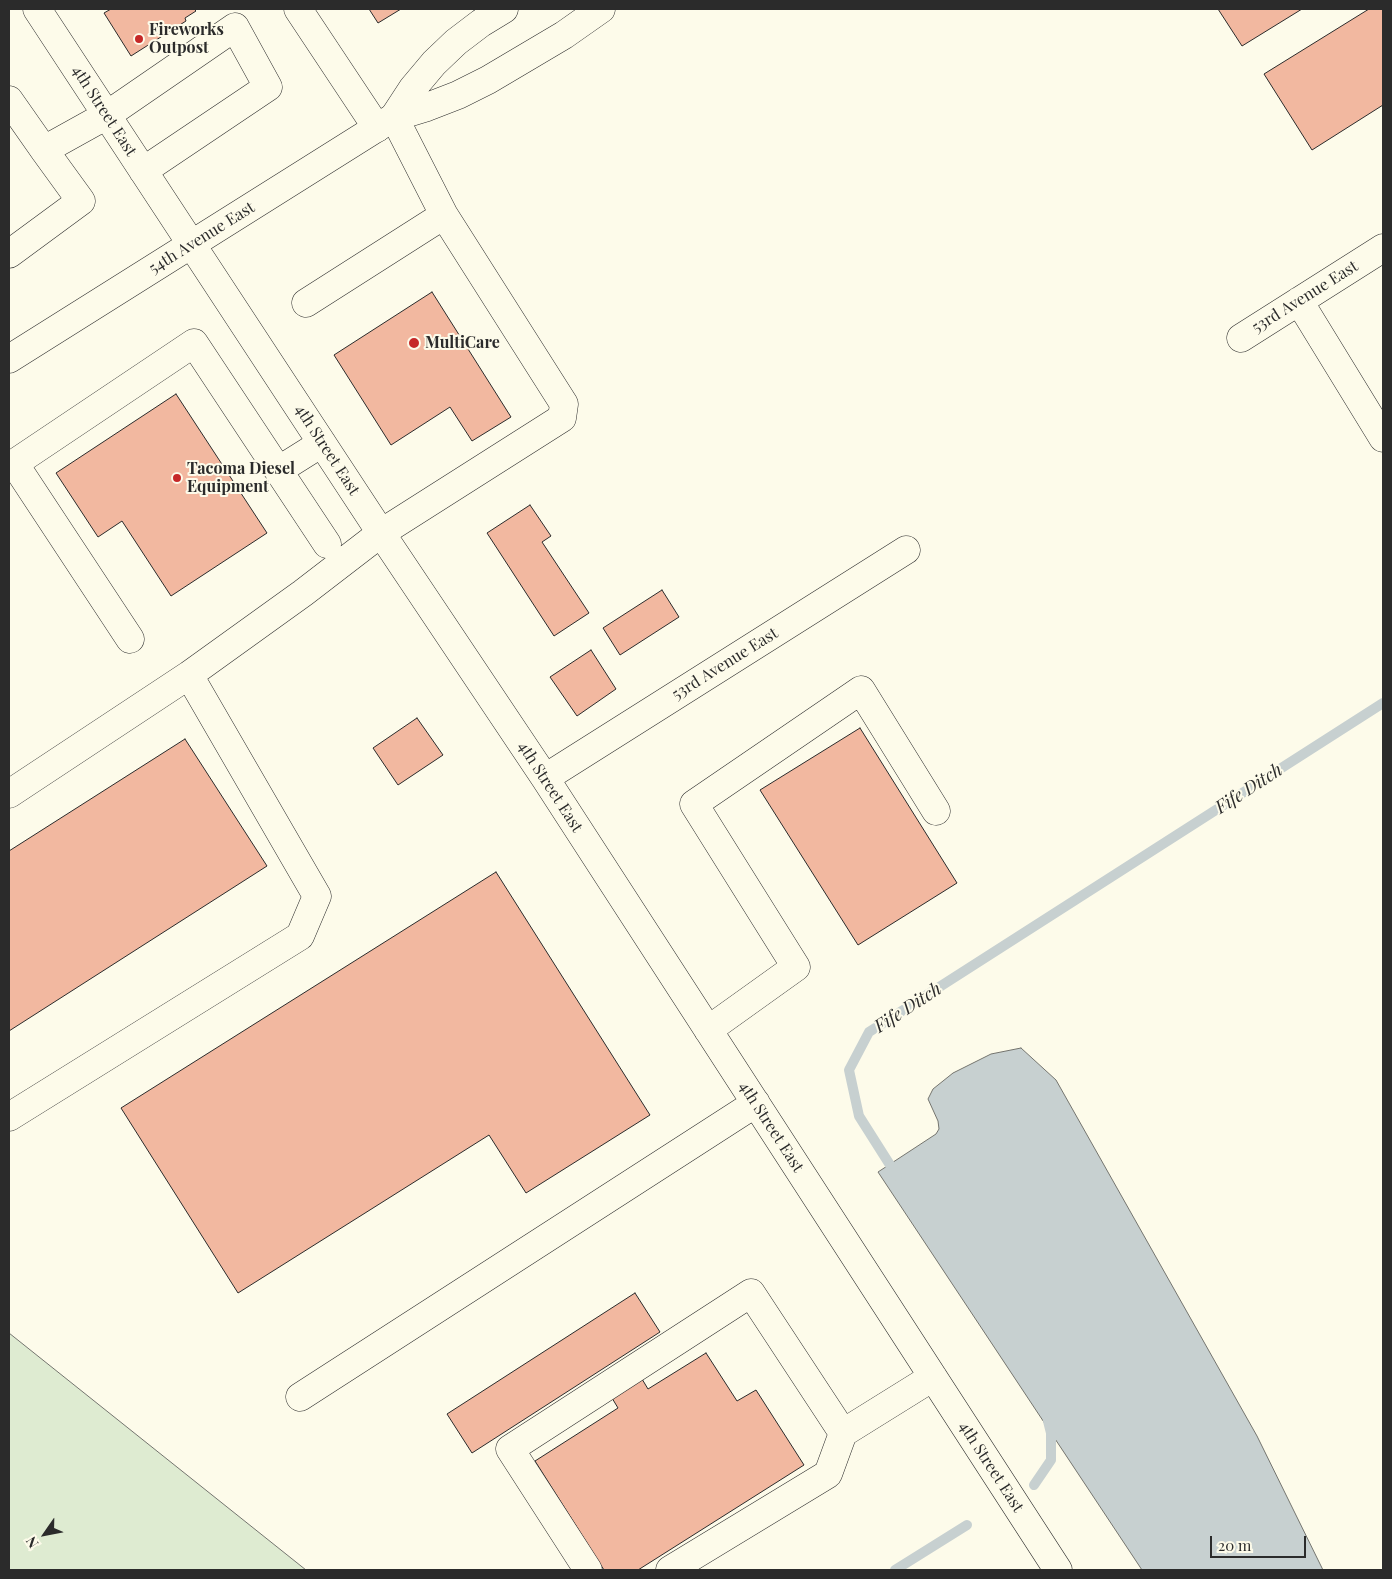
<!DOCTYPE html>
<style>
body{margin:0}
#map{position:relative;width:1392px;height:1579px;overflow:hidden;background:#fdfbea;font-family:"Playfair Display",serif}
canvas{display:block}
.frame{position:absolute;inset:0;border:10px solid #2b2b2b;pointer-events:none}
.north{position:absolute;left:20px;top:1509px;width:50px;height:50px;-webkit-text-stroke:4px #fdfbea;paint-order:stroke;rotate:237deg;font-size:14px;font-weight:700;line-height:20px;text-align:center;color:#2b2b2b}
.north::after{content:'';display:block;margin:auto;width:18px;height:22px;background:#2b2b2b;clip-path:polygon(50% 0,100% 100%,50% 72%,0 100%)}
.scale{position:absolute;left:1210px;top:1536px;width:96px;height:22px;box-sizing:border-box;border:2px solid #2b2b2b;border-top:0;padding-left:6px;font-size:15px;line-height:18px;white-space:nowrap;color:#2b2b2b;-webkit-text-stroke:4px #fdfbea;paint-order:stroke}
</style>
<div id="map">
<canvas width="1392" height="1579"></canvas>
<div class="frame"></div>
<div class="north">N</div>
<div class="scale">20 m</div>
</div>
<script>
const ctx = document.querySelector('canvas').getContext('2d');
ctx.lineJoin = 'round';
function paint(path, color) { ctx.fillStyle = color; ctx.fill(path, 'evenodd'); }
const poly = rows => new Path2D(rows.map(r => 'M' + r).join(''));
function strokePath(path, color, width, dash) { ctx.strokeStyle = color; ctx.lineWidth = width; ctx.lineCap = dash ? 'butt' : 'round'; ctx.setLineDash(dash || []); ctx.stroke(path); }
function write(font, color, halo, rows, align = 'center') {
  ctx.font = font + ' "Playfair Display",serif'; ctx.lineWidth = 4; ctx.setLineDash([]); ctx.textBaseline = 'middle'; ctx.strokeStyle = halo; ctx.fillStyle = color; for (const [text, x, y, turn = 0] of rows) {
    ctx.save(); ctx.translate(x, y); ctx.rotate((+turn || 0) * Math.PI / 180); ctx.textAlign = isNaN(turn) ? turn : align; if (halo) ctx.strokeText(text, 0, 0); ctx.fillText(text, 0, 0); ctx.restore();
  }
}
const green = poly([
 [9,1333,306,1570,9,1570,9,1333]
]);
const water = poly([
 [1021,1048,1056,1080,1257,1436,1323,1570,1142,1570,878,1172,936,1134,939,1129,938,1121,928,1099,933,1089,953,1073,991,1054,1021,1048]
]);
const stream = poly([
 [897,1176,859,1116,849,1070,869,1032,1383,703],
 [1034,1485,1051,1460,1051,1433,1048,1421],
 [895,1570,967,1525]
]);
const building = poly([
 [111,9,194,9,196,11,185,18,186,21,131,56,104,13,111,9],
 [369,9,401,9,378,23,369,9],
 [1218,9,1302,9,1242,46,1218,9],
 [1369,9,1383,9,1383,105,1312,150,1264,74,1369,9],
 [432,292,511,417,472,441,450,407,391,445,334,355,432,292],
 [176,394,267,533,171,596,122,521,98,537,56,473,176,394],
 [530,505,551,536,542,542,589,613,554,636,487,533,530,505],
 [662,590,679,617,620,655,603,628,662,590],
 [591,650,616,689,577,716,550,677,591,650],
 [417,718,443,755,398,785,373,748,417,718],
 [860,728,957,883,858,945,760,790,860,728],
 [185,739,267,866,9,1031,9,851,185,739],
 [496,872,650,1115,526,1193,489,1135,238,1293,121,1108,496,872],
 [635,1293,660,1332,472,1453,447,1414,635,1293],
 [706,1353,737,1401,756,1390,804,1465,638,1570,604,1570,535,1461,618,1408,609,1393,639,1374,648,1389,706,1353]
]);
const minor = poly([
 [37,9,381,533,545,778,1058,1570],
 [298,9,377,128],
 [9,100,44,150,107,115,235,27,268,87,143,171],
 [9,254,81,201,44,150],
 [1299,301,1383,438],
 [306,303,444,215],
 [1241,338,1383,248],
 [14,463,130,639],
 [9,467,194,343,327,544],
 [279,470,322,443],
 [545,778,906,550],
 [9,794,189,675,303,593,381,533,562,418,564,404,444,215,394,117],
 [708,1030,796,967,694,804,861,690,936,811],
 [9,1117,300,936,317,896,189,675],
 [300,1397,756,1103],
 [588,1570,510,1449,751,1293,843,1433],
 [670,1570,828,1474,843,1433,933,1377]
]);
const major = poly([
 [394,117,413,88,434,63,456,42,481,23,504,9],
 [9,359,394,117,427,107,458,95,488,80,564,35,601,9]
]);
const markers = [
 [139,39,5,"#c62828"],
 [414,343,6,"#c62828"],
 [177,478,5,"#c62828"]
];
const poiNames = [
 ["Fireworks",149,30],
 ["Outpost",149,48],
 ["MultiCare",425,343],
 ["Tacoma Diesel",187,469],
 ["Equipment",187,487]
];
const streetNames = [
 ["4th Street East",104,111,57],
 ["54th Avenue East",202,238,-32],
 ["53rd Avenue East",1305,297,-32],
 ["4th Street East",327,450,57],
 ["53rd Avenue East",725,664,-32],
 ["4th Street East",550,787,57],
 ["4th Street East",771,1127,57],
 ["4th Street East",991,1467,57]
];
const waterNames = [
 ["Fife Ditch",1249,789,-33],
 ["Fife Ditch",908,1008,-33]
];
paint(green, '#deebd1');
strokePath(green, '#74746e', 1);
paint(water, '#c7d0d0');
strokePath(water, '#74746e', 1);
strokePath(stream, '#c7d0d0', 10);
paint(building, '#f2b8a0');
strokePath(building, '#2b2b2b', 1);
strokePath(minor, '#2b2b2b', 29);
strokePath(major, '#2b2b2b', 29);
strokePath(minor, '#fdfbea', 28);
strokePath(major, '#fdfbea', 28);
for (const [x, y, r, color] of markers) { const dot = new Path2D(); dot.arc(x, y, r, 0, 2 * Math.PI); ctx.fillStyle = color; ctx.fill(dot); strokePath(dot, '#fdfbea', 2); }
write('bold 16px', '#2b2b2b', '#fdfbea', poiNames, 'left');
write('16px', '#2b2b2b', '#fdfbea', streetNames);
write('italic 18px', '#2b2b2b', '#fdfbea', waterNames);
</script>
